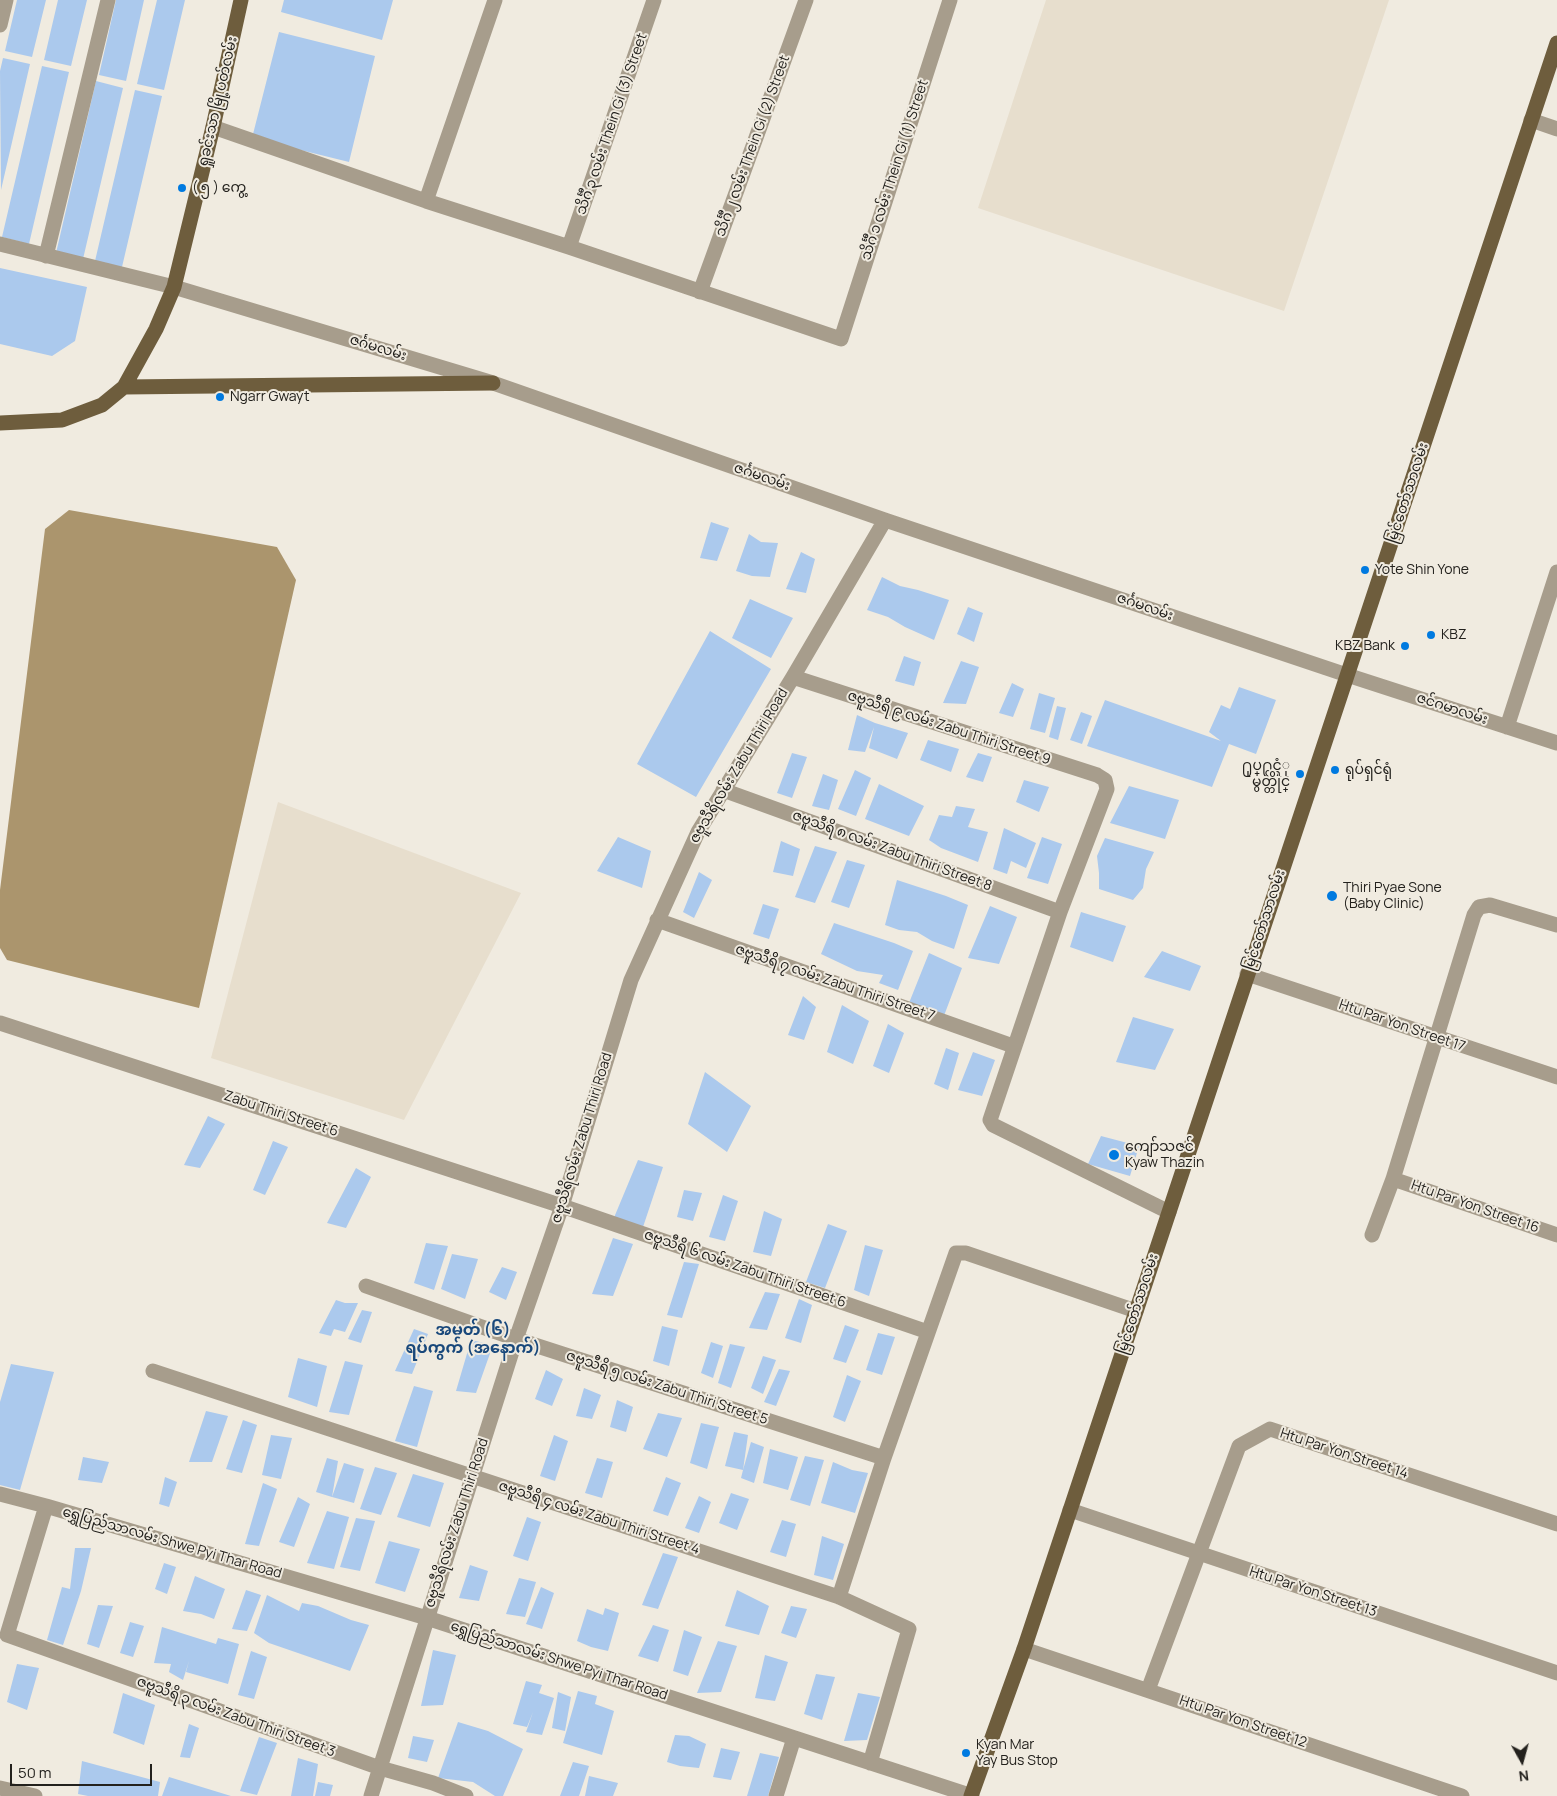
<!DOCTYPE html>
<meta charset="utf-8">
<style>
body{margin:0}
#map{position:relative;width:1557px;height:1796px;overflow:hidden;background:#f0ebe0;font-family:Manrope,sans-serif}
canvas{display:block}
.north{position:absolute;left:1497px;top:1736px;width:50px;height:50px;-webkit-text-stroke:4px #f0ebe0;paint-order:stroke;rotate:173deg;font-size:14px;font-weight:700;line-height:20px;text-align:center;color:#23211d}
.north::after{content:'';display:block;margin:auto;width:18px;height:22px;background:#23211d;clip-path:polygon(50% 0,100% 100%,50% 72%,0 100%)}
.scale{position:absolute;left:10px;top:1764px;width:142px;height:22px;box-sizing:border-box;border:2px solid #23211d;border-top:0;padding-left:6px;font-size:15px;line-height:18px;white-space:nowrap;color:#23211d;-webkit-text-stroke:4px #f0ebe0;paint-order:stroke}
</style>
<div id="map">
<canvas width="1557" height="1796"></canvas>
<div class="north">N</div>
<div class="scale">50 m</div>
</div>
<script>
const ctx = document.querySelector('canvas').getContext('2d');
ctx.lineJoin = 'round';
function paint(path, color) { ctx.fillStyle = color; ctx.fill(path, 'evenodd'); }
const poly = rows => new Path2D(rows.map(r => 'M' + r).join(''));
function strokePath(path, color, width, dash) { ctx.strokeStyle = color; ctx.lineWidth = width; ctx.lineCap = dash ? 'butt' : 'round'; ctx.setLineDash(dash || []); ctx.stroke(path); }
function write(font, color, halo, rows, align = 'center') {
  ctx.font = font + ' Manrope,"Noto Sans Myanmar",sans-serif'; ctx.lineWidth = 4; ctx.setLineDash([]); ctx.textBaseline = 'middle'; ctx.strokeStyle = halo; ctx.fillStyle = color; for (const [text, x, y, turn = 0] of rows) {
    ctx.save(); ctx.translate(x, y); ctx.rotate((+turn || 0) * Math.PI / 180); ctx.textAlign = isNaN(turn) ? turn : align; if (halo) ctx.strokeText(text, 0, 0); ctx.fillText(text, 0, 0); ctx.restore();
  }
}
const built = poly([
 [1046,0,1389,0,1284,311,978,208],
 [278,802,521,893,404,1120,211,1058]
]);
const water = poly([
 [69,510,277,547,296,580,199,1008,7,960,0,948,0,890,45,529]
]);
const building = poly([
 [17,0,46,0,32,57,5,51],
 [58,0,87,0,71,66,44,60],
 [116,0,144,0,126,81,99,75],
 [157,0,185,0,164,90,137,84],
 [284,0,393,0,382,40,281,12],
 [279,32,375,56,349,162,252,138],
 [3,58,30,64,1,190,0,71],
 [42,66,69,72,29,244,2,237],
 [96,81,123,88,83,259,56,253],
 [135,90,162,96,122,267,95,261],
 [0,268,87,287,75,341,52,356,0,344],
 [711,522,729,528,717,561,700,558],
 [749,534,761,542,778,543,770,577,752,576,736,571],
 [801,552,815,559,806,593,786,589],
 [882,577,900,586,918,590,949,600,934,640,905,627,888,617,867,610],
 [750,599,793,618,771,658,732,638],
 [968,607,983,613,974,642,957,634],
 [710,631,771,669,696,797,637,764],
 [904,656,921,662,914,686,895,681],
 [961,661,979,667,966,704,943,703],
 [1012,683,1024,689,1013,717,999,713],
 [1239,687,1276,700,1256,754,1229,744,1212,787,1087,746,1105,700,1221,741,1209,732,1221,705,1230,709],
 [1039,693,1055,698,1045,733,1030,729],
 [1057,706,1066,708,1058,740,1049,737],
 [1081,712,1092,716,1082,744,1070,740],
 [857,715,875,723,908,733,897,759,869,748,874,727,865,752,848,750],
 [928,740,959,749,951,772,920,760],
 [792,753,807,757,792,798,777,793],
 [978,753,992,757,983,782,966,777],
 [855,770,871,778,856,816,838,809],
 [823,774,838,780,829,810,812,806],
 [1024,780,1049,787,1039,812,1016,802],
 [879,784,924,806,909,836,865,819],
 [1129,786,1179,800,1165,839,1110,823],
 [956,806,975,809,968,827,988,832,978,862,941,848,929,840,939,815,952,817],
 [1004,828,1036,843,1026,868,1011,861,1007,874,993,869],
 [618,837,651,851,642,888,597,871],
 [1042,837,1062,844,1048,884,1027,878],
 [1105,838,1154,852,1146,869,1143,888,1133,900,1099,889,1099,873,1097,856],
 [781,841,800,849,793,876,773,872],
 [815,846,837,852,815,903,795,897],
 [847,860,865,865,849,908,831,902],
 [699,872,712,880,694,918,683,912],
 [897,880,946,896,968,905,954,949,932,941,917,932,899,930,885,925],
 [763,904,779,909,769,939,753,934],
 [990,906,1017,917,999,964,968,958],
 [1081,912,1126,926,1113,962,1070,947],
 [834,923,894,943,913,951,898,990,879,983,883,975,857,971,821,954],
 [1162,951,1201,966,1190,991,1144,977],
 [929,953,962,968,942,1021,907,1008],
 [803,996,816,1007,804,1040,788,1035],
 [842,1005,869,1021,853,1064,827,1052],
 [1133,1017,1174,1029,1155,1070,1116,1062],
 [888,1024,904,1033,889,1073,873,1066],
 [946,1048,959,1053,948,1090,934,1084],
 [973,1052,995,1060,982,1096,958,1090],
 [705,1072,751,1106,727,1152,688,1124],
 [208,1116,225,1124,200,1168,184,1165],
 [1101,1136,1139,1146,1130,1176,1088,1164],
 [273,1141,288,1147,265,1195,253,1190],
 [638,1160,663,1167,642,1230,613,1220],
 [356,1168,371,1177,346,1228,327,1223],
 [684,1190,702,1193,693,1221,677,1217],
 [723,1195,738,1201,725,1241,709,1237],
 [764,1211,782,1219,771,1256,753,1252],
 [828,1224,847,1231,825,1288,806,1282],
 [613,1238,633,1244,613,1296,592,1294],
 [426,1243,448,1246,434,1290,414,1283],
 [865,1245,883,1250,869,1296,854,1290],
 [452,1254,478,1259,465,1299,441,1289],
 [684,1262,699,1264,682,1318,667,1315],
 [502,1267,517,1272,506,1300,489,1292],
 [765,1292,780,1294,767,1330,749,1328],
 [799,1299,812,1305,801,1343,785,1338],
 [336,1300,345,1303,358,1303,345,1332,334,1329,331,1336,319,1333],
 [362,1310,372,1312,361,1343,348,1339],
 [845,1325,859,1330,846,1363,833,1359],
 [662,1326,678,1330,669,1366,653,1361],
 [414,1329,428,1334,412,1374,395,1371],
 [878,1333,895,1337,882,1375,866,1370],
 [471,1340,493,1345,476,1393,456,1391],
 [711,1342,723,1346,713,1378,701,1373],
 [730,1344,745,1347,731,1388,718,1383],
 [763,1356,776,1360,763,1394,751,1388],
 [298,1358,327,1366,317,1407,288,1397],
 [345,1361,363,1365,349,1415,329,1412],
 [11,1364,54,1372,20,1490,0,1485,0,1402],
 [779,1369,790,1371,776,1406,764,1402],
 [546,1370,563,1379,552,1406,535,1399],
 [847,1375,861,1381,845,1422,833,1417],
 [414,1386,433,1391,417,1447,395,1441],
 [584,1388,601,1395,592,1419,576,1416],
 [617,1400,633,1407,626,1432,610,1427],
 [206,1411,228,1416,212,1462,189,1462],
 [658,1413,682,1418,667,1457,643,1449],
 [243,1420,257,1425,242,1473,226,1469],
 [701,1423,719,1427,707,1469,690,1463],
 [734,1432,748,1435,743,1470,751,1442,764,1447,754,1483,741,1478,743,1470,725,1466],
 [271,1435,292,1438,281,1479,262,1475],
 [554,1435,568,1441,555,1481,540,1476],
 [770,1449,798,1457,788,1490,763,1483],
 [805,1456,824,1460,810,1506,790,1500],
 [83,1457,109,1462,102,1483,78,1480],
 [327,1458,338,1461,332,1497,316,1492],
 [597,1458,613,1462,602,1498,585,1493],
 [833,1462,852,1470,868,1473,855,1513,821,1503],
 [344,1463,364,1469,354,1503,332,1497],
 [375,1467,397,1473,381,1515,360,1509],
 [413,1474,444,1483,430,1527,397,1517],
 [165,1477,177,1482,169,1507,159,1504],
 [666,1477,681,1483,668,1516,653,1511],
 [263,1483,277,1489,259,1546,245,1544],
 [731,1493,749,1499,737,1530,719,1523],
 [699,1496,711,1502,699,1533,685,1528],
 [298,1497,310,1504,294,1547,279,1542],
 [327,1511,349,1517,334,1569,307,1563],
 [527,1517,541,1522,528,1561,513,1556],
 [356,1518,375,1521,360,1571,340,1567],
 [782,1520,796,1524,786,1557,770,1552],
 [822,1536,844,1544,833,1580,814,1575],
 [389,1541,420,1549,405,1592,375,1583],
 [75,1548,91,1548,81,1591,63,1645,47,1640,62,1587,70,1589],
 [663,1553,678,1557,658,1609,642,1605],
 [164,1563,176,1567,167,1594,155,1589],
 [470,1565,488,1571,479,1601,459,1598],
 [195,1576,225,1589,214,1619,201,1614,183,1611],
 [519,1578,536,1582,525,1617,506,1614],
 [541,1587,554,1593,542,1629,526,1624],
 [246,1590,261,1595,247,1631,232,1629],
 [737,1590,769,1606,759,1635,725,1626],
 [267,1595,299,1611,302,1603,318,1606,351,1620,369,1625,350,1671,269,1643,254,1633],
 [98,1605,113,1606,99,1648,87,1644],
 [791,1606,807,1609,796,1638,781,1633],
 [605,1608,619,1613,608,1651,591,1647,577,1641,587,1609,603,1615],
 [130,1622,144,1626,133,1657,120,1653],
 [653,1625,669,1630,658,1662,638,1656],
 [162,1627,216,1644,218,1638,239,1644,228,1684,186,1672,189,1661,183,1680,169,1672,171,1664,154,1663],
 [684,1630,702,1637,688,1676,673,1671],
 [718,1641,737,1646,721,1692,697,1693],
 [433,1650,456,1655,443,1705,421,1706],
 [251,1651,267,1657,254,1699,238,1695],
 [765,1655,788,1662,775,1701,755,1698],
 [17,1664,39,1668,27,1710,7,1702],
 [816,1674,835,1677,822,1720,804,1714],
 [526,1681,542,1685,539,1693,554,1698,542,1735,526,1732,533,1712,527,1727,513,1724],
 [578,1691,597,1696,595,1704,614,1711,602,1755,563,1743],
 [558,1692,571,1697,565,1731,552,1728],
 [123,1693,155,1705,144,1745,113,1733],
 [858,1693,880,1697,867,1740,844,1741],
 [458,1722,488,1731,523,1749,503,1796,495,1796,473,1782,438,1778],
 [189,1724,199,1728,190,1758,180,1757],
 [675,1735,689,1736,706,1744,699,1768,680,1766,667,1762],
 [413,1736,434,1740,427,1762,408,1758],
 [259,1737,277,1743,257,1795,240,1791],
 [721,1748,740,1752,731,1780,713,1777],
 [760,1753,779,1757,768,1796,747,1796],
 [298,1758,318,1764,313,1796,291,1796],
 [82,1761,160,1782,158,1796,88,1796,78,1794],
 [573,1762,589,1766,579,1796,560,1796],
 [589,1776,618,1783,613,1796,585,1796],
 [169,1777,231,1796,162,1796],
 [318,1782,333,1785,330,1796,315,1796]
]);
const minor = poly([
 [0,25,6,0],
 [1531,120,1557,129],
 [213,127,426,201,569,247,841,339,950,0],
 [426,201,495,0],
 [0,244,174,287,493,383,885,520,1347,675,1557,743],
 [569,247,654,0],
 [46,256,108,0],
 [700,292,806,0],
 [793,677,1097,775,1105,780,1107,789,1060,912,990,1120,993,1125,1169,1212],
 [1507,727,1557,572],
 [723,790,1060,912],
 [657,920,1013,1046],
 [1247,974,1557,1077],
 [0,1023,562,1206,928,1332],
 [1393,1179,1557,1235],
 [1372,1235,1393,1179,1474,915,1479,907,1490,905,1557,925],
 [366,1286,516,1339,884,1458],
 [153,1371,839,1597,909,1629,870,1763],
 [0,1494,46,1506,427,1618,972,1796],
 [46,1506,7,1635,380,1768,433,1783,466,1796],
 [1070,1510,1557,1673],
 [839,1597,884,1458,956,1253,966,1253,1136,1311],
 [1024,1649,1462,1796],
 [1148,1690,1239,1446,1270,1429,1557,1524],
 [0,1788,35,1796],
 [371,1796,516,1339,562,1206,631,980,698,832,793,677,885,520],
 [776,1796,794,1738]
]);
const major = poly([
 [124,387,493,383],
 [0,423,62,420,102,405,124,387,156,329,174,287,213,127,241,0],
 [971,1796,1024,1649,1557,43]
]);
const markers = [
 [182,188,5,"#007ae0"],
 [220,397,5,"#007ae0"],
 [1365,570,5,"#007ae0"],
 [1431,635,5,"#007ae0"],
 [1405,646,5,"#007ae0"],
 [1335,770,5,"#007ae0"],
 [1300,774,5,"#007ae0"],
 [1332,896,6,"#007ae0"],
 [1114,1155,6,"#007ae0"],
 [966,1753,5,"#007ae0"]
];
const streetNames = [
 ["ရှုခင်းသာ မြို့ပတ်လမ်း",218,102,-77],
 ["သိင်္ဂီ ၃ လမ်း Thein Gi (3) Street",612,124,-71],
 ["သိင်္ဂီ ၂ လမ်း Thein Gi (2) Street",753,146,-70],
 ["သိင်္ဂီ ၁ လမ်း Thein Gi (1) Street",895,170,-72],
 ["ဇင်္ဂမလမ်း",378,348,17],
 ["ဇင်္ဂမလမ်း",762,477,19],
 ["မြင်တော်သာလမ်း",1408,493,-72],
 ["ဇင်္ဂမလမ်း",1145,607,19],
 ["ဇင်ဂမာလမ်း",1452,709,18],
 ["ဇဗူသီရိ ၉ လမ်း Zabu Thiri Street 9",949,728,18],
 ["ဇဗူသီရိလမ်း Zabu Thiri Road",739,766,-59],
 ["ဇဗူသီရိ ၈ လမ်း Zabu Thiri Street 8",892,851,20],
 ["မြင်တော်သာလမ်း",1265,920,-72],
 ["ဇဗူသီရိ ၇ လမ်း Zabu Thiri Street 7",835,983,19],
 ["Htu Par Yon Street 17",1402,1026,19],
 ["Zabu Thiri Street 6",281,1114,18],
 ["ဇဗူသီရိလမ်း Zabu Thiri Road",582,1138,-73],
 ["Htu Par Yon Street 16",1475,1207,19],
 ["ဇဗူသီရိ ၆ လမ်း Zabu Thiri Street 6",745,1269,19],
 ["မြင်တော်သာလမ်း",1138,1304,-72],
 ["ဇဗူသီရိ ၅ လမ်း Zabu Thiri Street 5",667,1388,18],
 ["Htu Par Yon Street 14",1344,1454,18],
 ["ဇဗူသီရိ ၄ လမ်း Zabu Thiri Street 4",599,1518,18],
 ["ဇဗူသီရိလမ်း Zabu Thiri Road",457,1523,-72],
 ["ရွှေပြည်သာလမ်း Shwe Pyi Thar Road",172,1543,16],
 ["Htu Par Yon Street 13",1313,1592,18],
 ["ရွှေပြည်သာလမ်း Shwe Pyi Thar Road",559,1661,18],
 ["ဇဗူသီရိ ၃ လမ်း Zabu Thiri Street 3",236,1717,20],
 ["Htu Par Yon Street 12",1243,1722,19]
];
const poiNames = [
 ["( ၅ ) ကွေ့",192,188],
 ["Ngarr Gwayt",230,397],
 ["Yote Shin Yone",1375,570],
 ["KBZ",1441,635],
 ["KBZ Bank",1395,646,"right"],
 ["႐ုပ္႐ွင္ရံု",1290,766,"right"],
 ["မွတ္တိုင္",1290,782,"right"],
 ["ရုပ်ရှင်ရုံ",1345,770],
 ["Thiri Pyae Sone",1343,888],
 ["(Baby Clinic)",1343,904],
 ["ကျော်သဇင်",1125,1147],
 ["Kyaw Thazin",1125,1163],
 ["Kyan Mar",976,1745],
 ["Yay Bus Stop",976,1761]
];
const quarterNames = [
 ["အမှတ် (၆)",473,1331],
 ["ရပ်ကွက် (အနောက်)",473,1349]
];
paint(built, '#e7decd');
paint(water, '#ab956d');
paint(building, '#abc9ed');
strokePath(minor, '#a79d8c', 15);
strokePath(major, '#6e5d3d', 15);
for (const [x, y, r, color] of markers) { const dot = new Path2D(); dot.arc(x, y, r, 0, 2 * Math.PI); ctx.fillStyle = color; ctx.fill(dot); strokePath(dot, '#f0ebe0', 2); }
write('14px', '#23211d', '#f0ebe0', streetNames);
write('14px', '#23211d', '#f0ebe0', poiNames, 'left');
write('bold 16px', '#19487b', '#f0ebe0', quarterNames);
</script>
